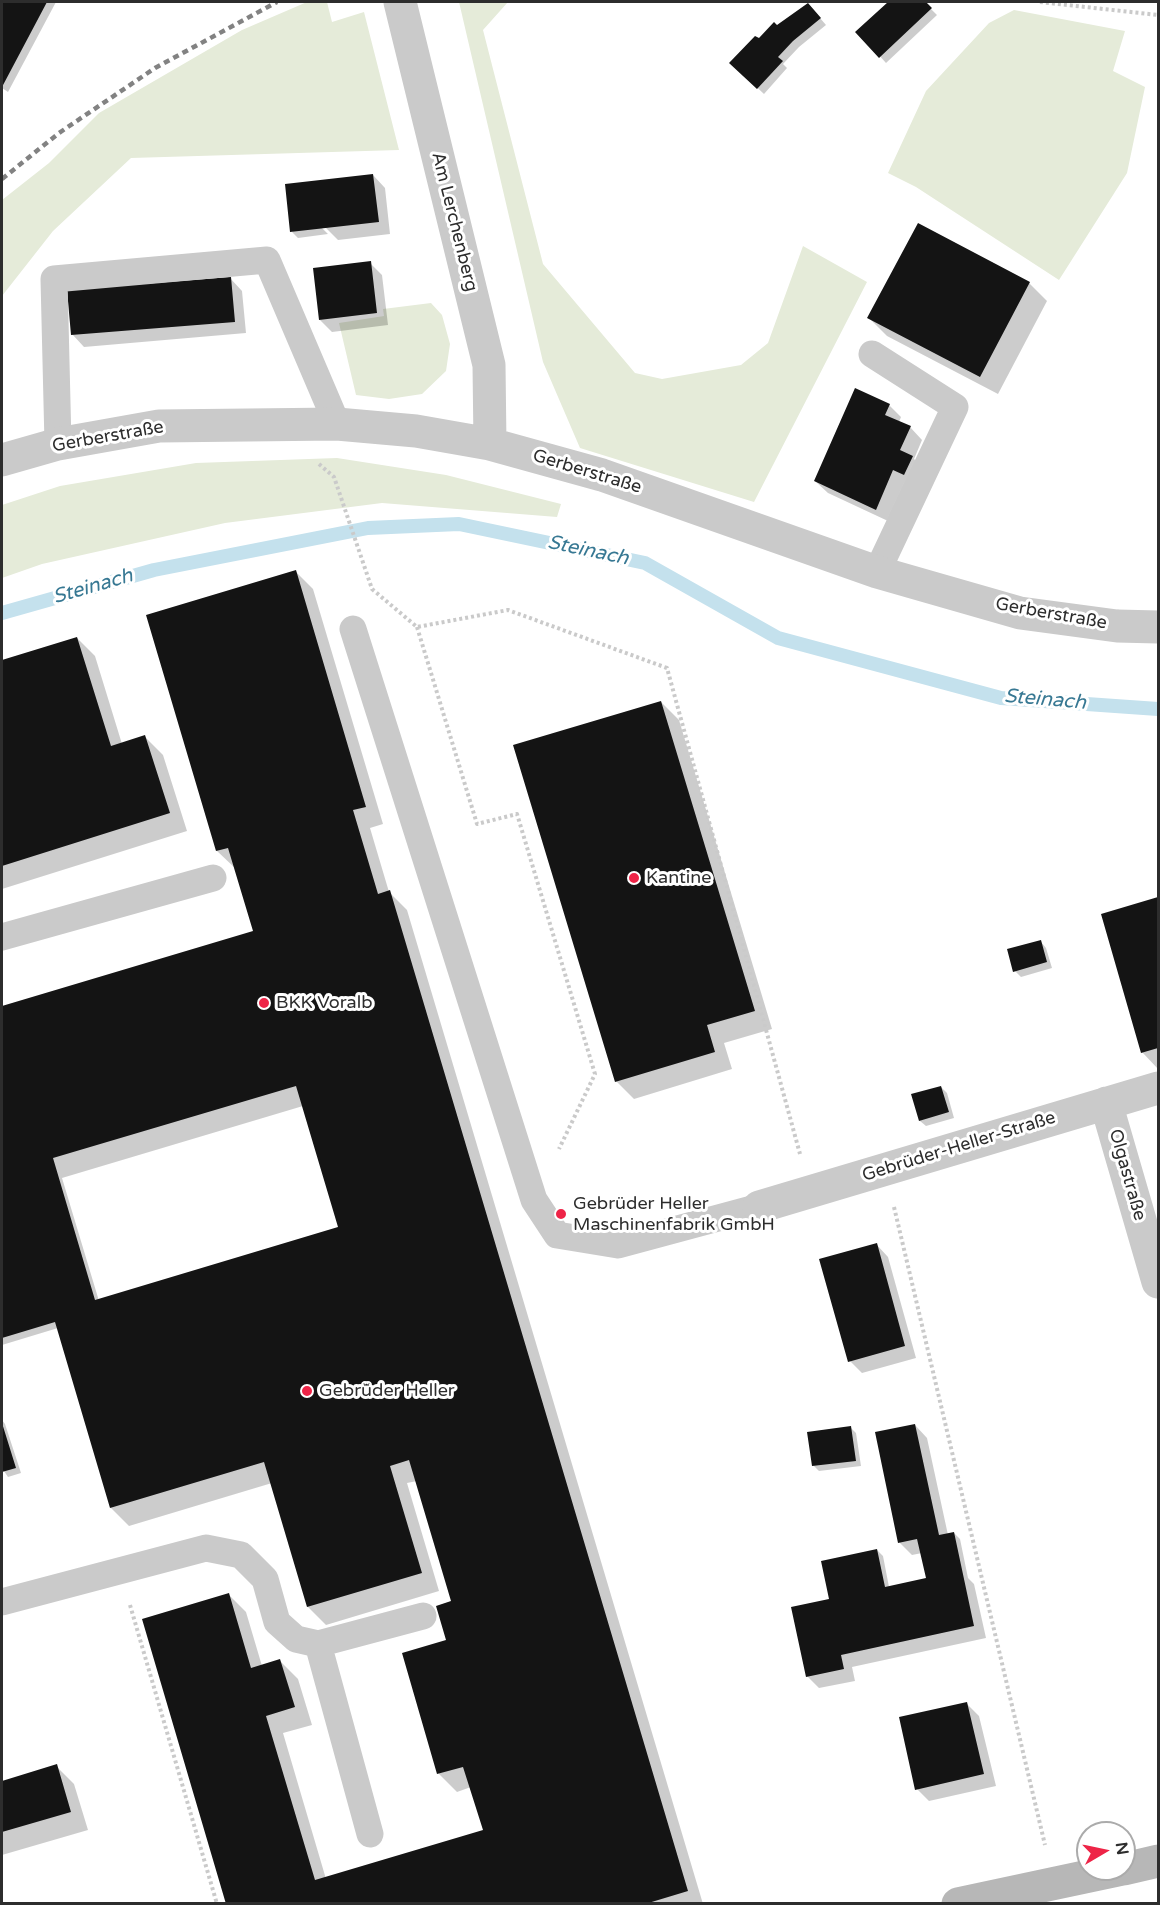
<!DOCTYPE html>
<meta charset="utf-8">
<style>
body{margin:0}
#map{position:relative;width:1160px;height:1905px;overflow:hidden;background:#fff;font-family:"Varela Round",sans-serif}
canvas{display:block}
.frame{position:absolute;inset:0;border:3px solid #2d2d2d;pointer-events:none}
.north{position:absolute;left:1076px;top:1821px;width:60px;height:60px;box-sizing:border-box;background:#fff;border:2px solid #ababab;border-radius:50%;rotate:81deg;font-size:16px;font-weight:700;line-height:24px;text-align:center;color:#2d2d2d}
.north::after{content:'';display:block;margin:auto;width:21px;height:27px;background:#ee2447;clip-path:polygon(50% 0,100% 100%,50% 72%,0 100%)}
</style>
<div id="map">
<canvas width="1160" height="1905"></canvas>
<div class="frame"></div>
<div class="north">N</div>
</div>
<script>
const ctx = document.querySelector('canvas').getContext('2d');
ctx.lineJoin = 'round';
function paint(path, color) { ctx.fillStyle = color; ctx.fill(path, 'evenodd'); }
const poly = rows => new Path2D(rows.map(r => 'M' + r).join(''));
function strokePath(path, color, width, dash) { ctx.strokeStyle = color; ctx.lineWidth = width; ctx.lineCap = dash ? 'butt' : 'round'; ctx.setLineDash(dash || []); ctx.stroke(path); }
function write(font, color, halo, rows, align = 'center') {
  ctx.font = font + ' "Varela Round",sans-serif'; ctx.lineWidth = 6; ctx.setLineDash([]); ctx.textBaseline = 'middle'; ctx.strokeStyle = halo; ctx.fillStyle = color; for (const [text, x, y, turn = 0] of rows) {
    ctx.save(); ctx.translate(x, y); ctx.rotate((+turn || 0) * Math.PI / 180); ctx.textAlign = isNaN(turn) ? turn : align; if (halo) ctx.strokeText(text, 0, 0); ctx.fillText(text, 0, 0); ctx.restore();
  }
}
const green = poly([
 [307,2,327,2,332,22,364,12,399,150,131,158,53,231,2,296,2,200,49,163,99,113,242,30],
 [459,2,508,2,483,30,543,264,635,373,662,379,741,365,768,343,803,246,867,282,754,502,580,448,543,362],
 [1014,10,1125,31,1113,71,1145,87,1127,173,1059,280,916,187,888,173,926,91,989,23],
 [431,303,442,315,450,344,446,371,422,394,389,399,356,395,339,323,384,316,383,309],
 [337,458,446,475,561,504,557,517,382,503,225,523,42,564,2,578,2,505,60,486,196,463]
]);
const shadow = poly([
 [2,2,56,2,8,92,2,88],
 [890,2,924,2,937,15,886,63,858,32],
 [814,11,826,25,799,47,783,64,787,68,764,94,731,63,777,27],
 [373,175,385,188,390,234,338,240,320,222,318,224,328,234,298,238,292,232],
 [370,263,382,275,388,325,332,332,320,320],
 [230,278,242,291,246,333,84,347,72,334],
 [1029,283,1047,301,998,394,887,336,869,318],
 [889,405,901,417,899,422,910,427,922,440,914,459,925,469,888,521,828,493,815,481],
 [295,571,313,589,383,824,370,828,389,892,407,910,703,1904,228,1904,228,1594,246,1612,262,1666,280,1661,298,1679,312,1725,283,1733,326,1879,484,1831,471,1787,457,1792,439,1774,403,1654,448,1641,453,1602,417,1481,407,1483,439,1591,326,1625,308,1607,272,1483,129,1526,111,1508,58,1328,2,1345,2,1008,255,932,236,869,217,851,148,616],
 [303,1106,340,1228,99,1301,62,1178],
 [77,638,95,656,122,744,145,737,163,755,187,831,2,889,2,662],
 [661,702,679,720,772,1029,724,1043,732,1069,634,1099,616,1081],
 [1158,899,1158,1069,1142,1052,1102,915],
 [1041,942,1046,948,1052,968,1021,977,1015,971],
 [941,1087,947,1093,954,1118,926,1126,920,1121],
 [876,1244,888,1257,916,1358,862,1373,850,1361],
 [2,1420,5,1424,21,1473,8,1477,2,1468],
 [915,1425,927,1438,948,1535,954,1533,960,1539,968,1578,974,1584,986,1638,852,1667,855,1681,819,1688,807,1676,831,1600,877,1550,883,1556,889,1587,928,1579,922,1553,912,1555,900,1543,876,1433],
 [850,1427,856,1433,861,1466,819,1471,813,1465],
 [967,1704,979,1716,996,1786,929,1801,917,1789],
 [56,1766,74,1784,88,1830,2,1855,2,1782]
]);
const stream = poly([
 [2,613,154,570,368,528,459,524,645,563,778,638,1001,698,1158,709]
]);
const building = poly([
 [2,2,47,2,2,87],
 [888,2,926,2,932,8,879,58,855,32],
 [808,3,821,18,793,41,778,57,783,61,757,89,729,63,755,36,759,38,774,22,777,25],
 [373,174,379,222,290,232,285,184],
 [918,223,1030,282,980,377,867,318],
 [371,261,377,313,319,320,313,268],
 [231,277,235,322,71,335,67,290],
 [855,388,890,404,885,415,911,426,900,450,913,456,904,475,893,470,876,510,814,481],
 [296,570,366,807,353,810,378,894,390,890,688,1891,645,1904,226,1904,142,1619,229,1593,251,1668,280,1659,295,1707,266,1716,315,1880,483,1830,463,1767,437,1774,402,1653,446,1640,436,1606,451,1601,409,1460,390,1466,422,1573,307,1607,264,1462,110,1508,55,1322,2,1338,2,1006,253,931,228,848,216,851,146,615],
 [296,1086,338,1227,95,1300,53,1158],
 [77,637,111,746,145,735,170,813,2,866,2,660],
 [661,701,755,1011,707,1025,715,1052,615,1082,513,745],
 [1158,897,1158,1048,1141,1053,1101,914],
 [1041,940,1047,962,1013,972,1007,949],
 [941,1086,949,1112,919,1121,911,1094],
 [877,1243,905,1346,848,1362,819,1259],
 [2,1423,16,1468,2,1472],
 [915,1424,939,1535,954,1532,974,1626,841,1655,844,1669,806,1677,791,1607,829,1599,821,1561,877,1549,885,1587,926,1578,917,1539,898,1543,875,1432],
 [851,1426,856,1461,812,1466,807,1432],
 [967,1702,984,1774,915,1790,899,1717],
 [57,1764,71,1812,2,1832,2,1781]
]);
const path = poly([
 [1040,2,1158,15],
 [319,464,334,477,372,589,417,627,508,610,667,668,800,1154],
 [417,627,477,824,517,814,595,1074,559,1149],
 [894,1207,1045,1845],
 [130,1605,217,1904]
]);
const service = poly([
 [872,354,955,407,877,572],
 [58,444,54,279,267,260,337,424],
 [353,629,534,1200,557,1235,618,1245,759,1207],
 [2,937,213,878],
 [2,1602,206,1548,241,1555,265,1579,277,1622,296,1639,318,1644,423,1616],
 [318,1644,370,1834]
]);
const minor = poly([
 [400,2,489,365,490,444],
 [2,460,58,444,159,426,337,424,416,431,490,444,602,475,877,572,1020,613,1117,626,1158,627],
 [1106,1103,1158,1282],
 [759,1207,1158,1088]
]);
const secondary = poly([
 [1124,1869,1158,1861],
 [958,1904,1122,1869]
]);
const rail = poly([
 [2,179,59,133,155,68,277,2]
]);
const markers = [
 [634,878,6,"#ee2447"],
 [264,1003,6,"#ee2447"],
 [561,1214,6,"#ee2447"],
 [307,1391,6,"#ee2447"]
];
const streetNames = [
 ["Am Lerchenberg",454,222,76],
 ["Gerberstraße",108,437,-10],
 ["Gerberstraße",587,472,17],
 ["Gerberstraße",1051,614,10],
 ["Gebrüder-Heller-Straße",959,1147,-17],
 ["Olgastraße",1127,1175,74]
];
const poiNames = [
 ["Kantine",646,878],
 ["BKK Voralb",276,1003],
 ["Gebrüder Heller",573,1204],
 ["Maschinenfabrik GmbH",573,1225],
 ["Gebrüder Heller",319,1391]
];
const waterNames = [
 ["Steinach",588,551,12],
 ["Steinach",93,587,-16],
 ["Steinach",1045,700,5]
];
paint(green, '#e5ebd9');
paint(shadow, '#0003');
strokePath(stream, '#c4e1ed', 14);
paint(building, '#141414');
strokePath(path, '#cacaca', 4, [3, 3]);
strokePath(service, '#cacaca', 27);
strokePath(minor, '#cacaca', 33);
strokePath(secondary, '#b7b7b7', 33);
strokePath(rail, '#828282', 4.5, [6, 4.5]);
for (const [x, y, r, color] of markers) { const dot = new Path2D(); dot.arc(x, y, r, 0, 2 * Math.PI); ctx.fillStyle = color; ctx.fill(dot); strokePath(dot, '#fff', 2); }
write('18px', '#2d2d2d', '#fff', streetNames);
write('18px', '#2d2d2d', '#fff', poiNames, 'left');
write('italic 20px', '#377893', '#fff', waterNames);
</script>
